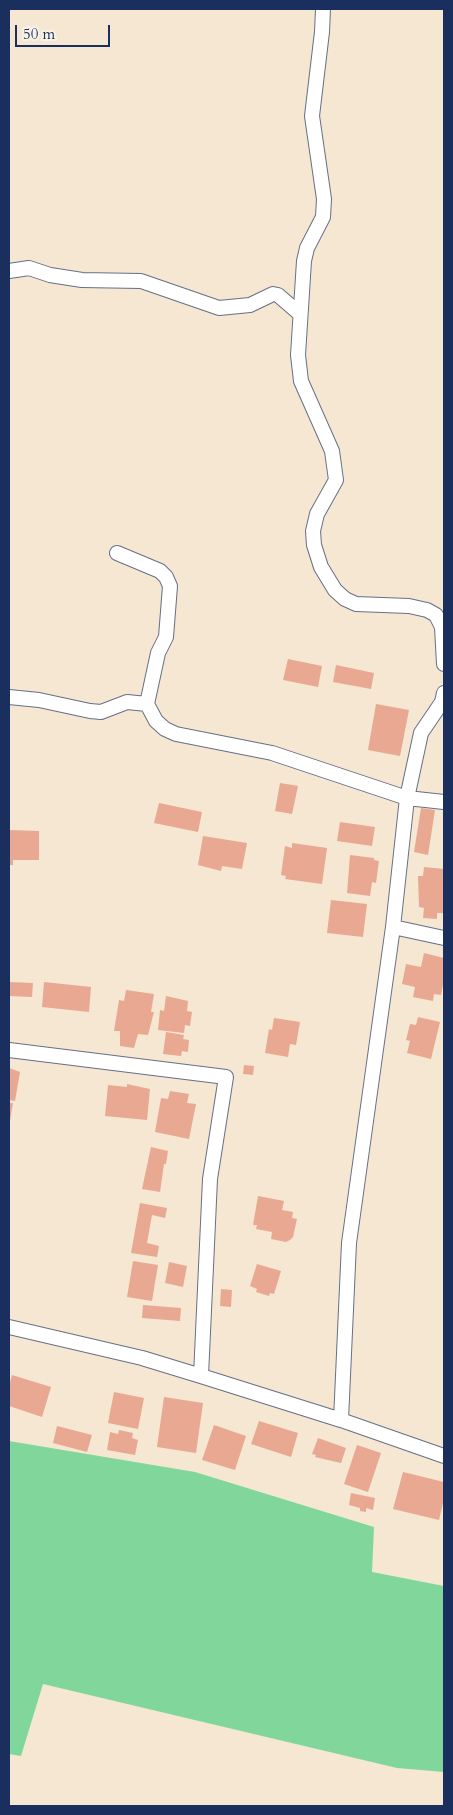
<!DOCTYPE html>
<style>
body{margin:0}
#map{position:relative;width:453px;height:1815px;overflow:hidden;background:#f5e7d1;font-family:Cardo,serif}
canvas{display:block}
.frame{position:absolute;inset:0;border:10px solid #1b2f5e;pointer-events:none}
.scale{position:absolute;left:15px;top:25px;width:95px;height:22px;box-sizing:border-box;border:2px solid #1b2f5e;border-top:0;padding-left:6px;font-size:15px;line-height:18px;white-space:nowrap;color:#1b2f5e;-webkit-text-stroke:4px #f7f3e8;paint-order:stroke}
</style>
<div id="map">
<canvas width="453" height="1815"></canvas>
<div class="frame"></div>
<div class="scale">50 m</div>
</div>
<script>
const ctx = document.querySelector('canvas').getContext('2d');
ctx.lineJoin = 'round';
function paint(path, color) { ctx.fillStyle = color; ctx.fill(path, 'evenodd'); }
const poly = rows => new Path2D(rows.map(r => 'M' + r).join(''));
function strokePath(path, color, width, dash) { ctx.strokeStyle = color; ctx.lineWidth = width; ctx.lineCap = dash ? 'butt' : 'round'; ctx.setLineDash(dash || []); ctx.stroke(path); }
const green = poly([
 [9,1441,195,1472,374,1527,372,1572,444,1586,444,1772,397,1768,43,1684,21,1756,9,1754]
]);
const building = poly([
 [288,659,322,666,318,687,283,680],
 [336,665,374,673,371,689,333,682],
 [376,704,409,710,400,756,368,750],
 [280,783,298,786,292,814,275,811],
 [159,803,202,812,198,832,154,823],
 [421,808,435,810,428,855,414,852],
 [340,822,375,827,372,846,337,841],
 [9,830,39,831,39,860,13,860,13,865,9,865],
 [203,836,247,843,242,869,222,866,221,871,198,865],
 [292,843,327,848,322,884,285,879,286,876,281,875,285,846,292,848],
 [350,855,374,858,374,860,379,861,376,883,372,882,370,896,347,893],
 [424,867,444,869,444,913,437,913,437,919,423,918,424,908,419,907,418,876,423,876],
 [331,900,367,904,363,937,327,933],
 [424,953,444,958,444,979,441,995,434,994,433,1001,413,997,415,987,402,984,406,964,421,967],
 [9,982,33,983,32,997,9,996],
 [44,982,91,987,89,1012,42,1007],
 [126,990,154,994,151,1012,154,1012,148,1035,138,1034,134,1048,120,1046,120,1031,114,1031,119,1000,124,1001],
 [166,996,188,1001,187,1011,192,1012,190,1026,185,1025,184,1033,158,1030,160,1010,164,1011],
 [418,1017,440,1022,431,1059,407,1053,410,1041,406,1040,410,1024,416,1025],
 [274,1018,300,1022,296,1045,290,1044,288,1057,265,1053,269,1029,272,1030],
 [166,1032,184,1035,183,1039,189,1040,188,1052,182,1051,181,1056,163,1054],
 [244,1065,254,1066,253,1075,243,1074],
 [9,1068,20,1072,15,1101,9,1100],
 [127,1084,150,1089,147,1120,105,1116,108,1085,127,1087],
 [170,1091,189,1094,187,1103,196,1104,189,1139,155,1132,161,1098,168,1099],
 [9,1103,13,1103,10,1121,9,1121],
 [151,1147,168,1151,166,1164,164,1164,160,1192,142,1189],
 [258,1196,284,1201,282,1210,293,1212,292,1218,297,1219,293,1237,290,1240,286,1242,271,1239,272,1232,256,1229,257,1225,253,1225],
 [140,1203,167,1208,165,1218,152,1215,147,1243,159,1246,157,1257,131,1253],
 [133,1261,158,1265,152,1301,127,1297],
 [169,1262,187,1266,183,1287,165,1283],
 [257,1264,281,1271,274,1294,270,1293,269,1296,256,1292,257,1289,250,1286],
 [221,1289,232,1290,231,1307,220,1306],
 [143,1305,181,1308,180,1321,142,1318],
 [12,1375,51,1387,42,1417,9,1406,9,1386],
 [114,1392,144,1398,138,1429,108,1423],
 [164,1397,203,1403,196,1453,157,1447],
 [259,1421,298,1433,291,1457,251,1444],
 [214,1425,246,1436,235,1470,202,1460],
 [57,1426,92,1435,87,1452,53,1443],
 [119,1430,133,1433,132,1438,138,1440,135,1455,107,1450,110,1432,118,1434],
 [318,1438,346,1448,341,1463,315,1457,316,1455,312,1454],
 [357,1445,381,1453,368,1492,344,1484],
 [403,1472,444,1482,444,1499,439,1520,393,1509],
 [351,1493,375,1498,373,1510,366,1508,366,1512,360,1511,360,1508,349,1505]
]);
const minor = poly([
 [323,9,322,32,312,116,324,199,323,217,307,248,304,261,298,355,301,381,332,451,336,480,317,514,313,531,314,545,321,567,335,590,345,599,356,604,409,606,427,610,436,615,442,627,444,664],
 [9,271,29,268,50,275,82,280,141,281,219,308,250,305,273,294,278,295,300,314],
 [117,553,160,571,166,577,170,586,166,637,158,653,147,704,156,721,165,729,176,734,272,753,407,798,444,802],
 [9,697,39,700,90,711,101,712,127,702,147,704],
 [393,927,444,938],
 [9,1050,226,1077,210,1179,201,1376],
 [9,1327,142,1358,201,1376,341,1420,444,1456],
 [341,1420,349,1243,393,927,407,798,421,733,442,702,444,693]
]);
paint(green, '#81d79b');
paint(building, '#e9a891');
strokePath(minor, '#676f86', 16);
strokePath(minor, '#fff', 14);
</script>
